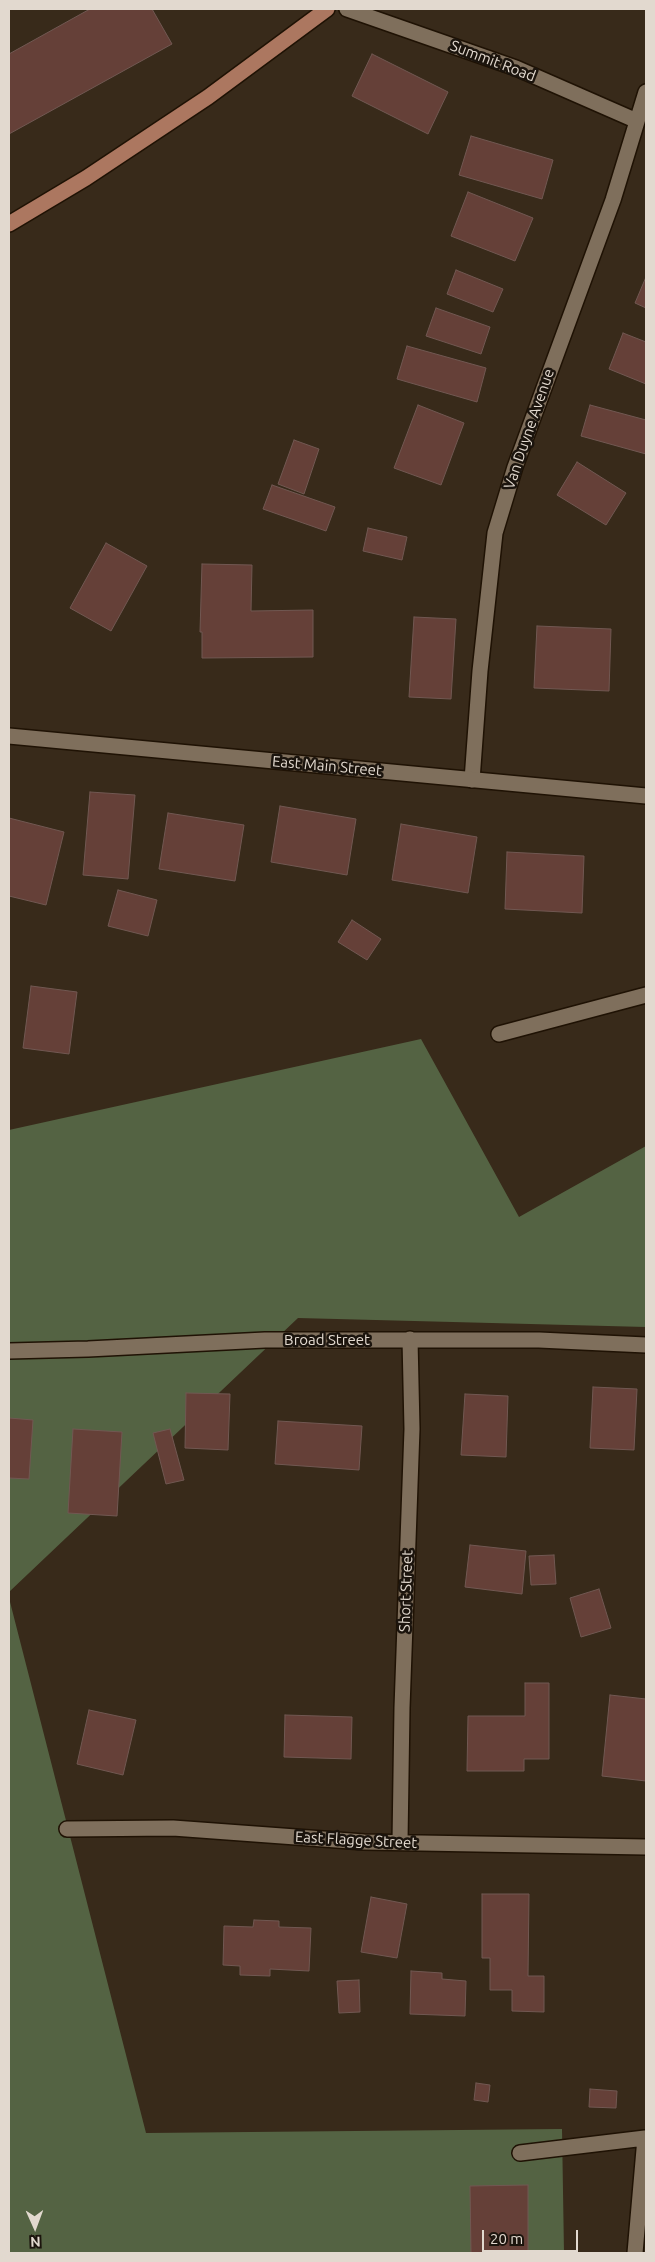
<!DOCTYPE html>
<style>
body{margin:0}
#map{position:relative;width:655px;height:2262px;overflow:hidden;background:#382a1a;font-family:Ubuntu,sans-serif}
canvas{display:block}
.frame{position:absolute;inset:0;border:10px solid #e2d9cf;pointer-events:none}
.north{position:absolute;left:10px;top:2202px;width:50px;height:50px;-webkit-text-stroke:4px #1b140d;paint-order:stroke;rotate:178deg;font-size:14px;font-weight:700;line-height:20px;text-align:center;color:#e2d9cf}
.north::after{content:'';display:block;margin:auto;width:18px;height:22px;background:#e2d9cf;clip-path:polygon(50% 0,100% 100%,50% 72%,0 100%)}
.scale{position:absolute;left:482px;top:2230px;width:96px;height:22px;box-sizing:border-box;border:2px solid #e2d9cf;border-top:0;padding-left:6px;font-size:15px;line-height:18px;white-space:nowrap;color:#e2d9cf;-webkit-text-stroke:4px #1b140d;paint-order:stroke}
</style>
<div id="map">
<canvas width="655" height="2262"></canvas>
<div class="frame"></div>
<div class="north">N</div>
<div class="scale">20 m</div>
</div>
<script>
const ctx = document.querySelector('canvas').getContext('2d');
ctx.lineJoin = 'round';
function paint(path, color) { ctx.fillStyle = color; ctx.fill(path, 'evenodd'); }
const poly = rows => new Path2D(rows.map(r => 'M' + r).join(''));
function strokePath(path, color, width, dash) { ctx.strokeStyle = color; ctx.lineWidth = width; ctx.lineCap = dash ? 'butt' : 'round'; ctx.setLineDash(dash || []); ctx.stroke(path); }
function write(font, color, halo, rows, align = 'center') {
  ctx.font = font + ' Ubuntu,sans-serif'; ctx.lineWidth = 5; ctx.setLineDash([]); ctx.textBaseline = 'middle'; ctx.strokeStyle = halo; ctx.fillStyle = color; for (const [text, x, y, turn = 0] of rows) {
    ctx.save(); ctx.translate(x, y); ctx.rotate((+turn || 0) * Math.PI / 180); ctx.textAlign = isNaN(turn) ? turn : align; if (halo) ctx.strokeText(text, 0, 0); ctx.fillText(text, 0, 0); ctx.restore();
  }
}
const forest = poly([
 [421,1039,519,1217,646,1146,646,1327,298,1318,9,1592,9,1130],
 [9,1598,146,2133,562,2129,564,2253,9,2253]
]);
const building = poly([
 [90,9,152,9,172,44,9,134,9,54,90,9],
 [372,54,448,92,428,134,352,96,372,54],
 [471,136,553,160,542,199,459,175,471,136],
 [468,192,533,218,515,261,451,236,468,192],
 [456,270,503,289,493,312,447,294,456,270],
 [646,277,646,308,635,303,646,277],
 [436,308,490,327,481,354,426,336,436,308],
 [623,333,646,342,646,384,609,369,623,333],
 [407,346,486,368,477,402,397,379,407,346],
 [418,405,464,423,441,485,394,468,418,405],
 [590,405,646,420,646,454,581,436,590,405],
 [294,440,319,449,304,494,278,484,294,440],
 [577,462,626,493,606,525,557,495,577,462],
 [272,485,335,507,326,531,263,509,272,485],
 [368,528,407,537,402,560,363,551,368,528],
 [106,543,147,566,111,631,70,608,106,543],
 [202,564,252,565,251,611,313,610,313,657,202,658,202,632,200,632,202,564],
 [414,617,456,619,451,699,409,697,414,617],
 [537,626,611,629,609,691,534,688,537,626],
 [90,792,135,795,128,879,83,875,90,792],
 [280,806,356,819,347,875,271,862,280,806],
 [168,813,244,825,235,881,159,869,168,813],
 [9,818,64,832,46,905,9,896,9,818],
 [401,824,477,837,468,893,392,880,401,824],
 [507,852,584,856,582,913,505,909,507,852],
 [118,890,157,900,148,936,108,926,118,890],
 [352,920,381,939,367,960,338,942,352,920],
 [31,986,77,992,69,1054,23,1048,31,986],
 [593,1387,637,1389,634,1450,590,1448,593,1387],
 [186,1393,230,1394,228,1450,185,1448,186,1393],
 [465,1394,508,1396,506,1457,461,1455,465,1394],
 [9,1418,33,1420,29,1479,9,1478,9,1418],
 [278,1421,362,1426,359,1470,275,1464,278,1421],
 [73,1429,122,1432,117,1516,68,1513,73,1429],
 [170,1429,184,1480,166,1484,153,1433,170,1429],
 [470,1545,526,1551,522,1594,465,1587,470,1545],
 [554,1555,556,1584,531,1585,529,1556,554,1555],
 [599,1589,611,1628,581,1637,570,1598,599,1589],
 [525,1683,549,1683,549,1759,524,1759,524,1771,467,1771,468,1716,525,1716,525,1683],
 [610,1695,646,1699,646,1781,602,1776,610,1695],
 [89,1710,136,1720,123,1775,77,1764,89,1710],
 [285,1715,352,1717,351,1759,284,1757,285,1715],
 [482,1894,529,1894,528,1976,544,1976,544,2012,512,2011,512,1990,490,1990,490,1958,482,1958,482,1894],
 [371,1897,407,1904,397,1958,361,1952,371,1897],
 [254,1920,279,1921,279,1927,311,1928,309,1971,270,1969,270,1976,240,1975,240,1966,223,1965,224,1926,253,1927,254,1920],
 [411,1971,442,1973,442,1979,466,1981,465,2016,410,2014,411,1971],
 [359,1980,360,2012,339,2013,337,1981,359,1980],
 [476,2083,490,2085,488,2102,474,2100,476,2083],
 [590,2089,617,2091,616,2108,589,2107,590,2089],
 [528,2185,528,2253,471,2253,470,2186,528,2185]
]);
const lane = poly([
 [499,1034,646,995],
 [520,2153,645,2138,635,2253]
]);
const street = poly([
 [347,9,516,68,637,121],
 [472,780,480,671,495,533,515,467,613,200,646,92],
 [9,1351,88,1349,265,1340,539,1340,646,1345],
 [67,1829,173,1828,364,1842,646,1847],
 [400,1842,402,1708,412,1429,410,1339]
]);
const secondary = poly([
 [9,736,646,796]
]);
const primary = poly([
 [9,224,86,178,208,97,327,9]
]);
const streetNames = [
 ["Summit Road",493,61,21],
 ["Van Duyne Avenue",529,429,-71],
 ["East Main Street",327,766,5],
 ["Broad Street",327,1340],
 ["Short Street",406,1591,-88],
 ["East Flagge Street",356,1840,3]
];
paint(forest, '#546343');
paint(building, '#654038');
strokePath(building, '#715852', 1);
strokePath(lane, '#1f1204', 18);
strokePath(street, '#1f1204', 18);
strokePath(secondary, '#1f1204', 18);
strokePath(primary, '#1f1204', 18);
strokePath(lane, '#7f6f5c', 15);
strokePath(street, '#7f6f5c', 15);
strokePath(secondary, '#7f6f5c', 15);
strokePath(primary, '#ac7760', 15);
write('15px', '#e2d9cf', '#1b140d', streetNames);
</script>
